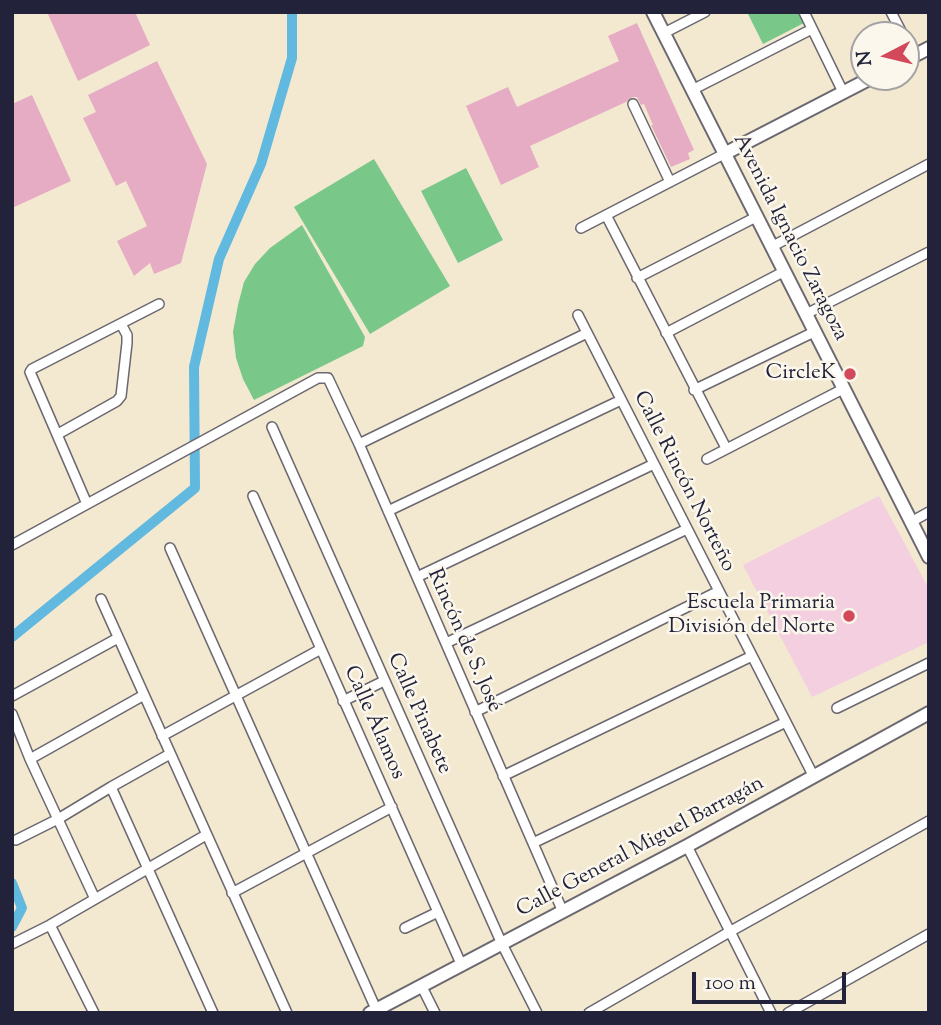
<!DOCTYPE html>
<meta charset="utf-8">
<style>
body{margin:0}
#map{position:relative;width:941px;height:1025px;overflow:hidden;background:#f3e9d1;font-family:"Sorts Mill Goudy",serif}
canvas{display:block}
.frame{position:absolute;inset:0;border:14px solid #22223b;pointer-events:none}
.north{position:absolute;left:850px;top:21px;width:70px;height:70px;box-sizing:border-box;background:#fbf7ec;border:2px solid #a4a2a5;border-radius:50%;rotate:263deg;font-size:19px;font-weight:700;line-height:28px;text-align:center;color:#22223b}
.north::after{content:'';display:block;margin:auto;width:24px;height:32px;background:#d1495b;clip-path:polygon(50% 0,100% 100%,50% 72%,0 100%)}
.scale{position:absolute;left:692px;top:972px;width:154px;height:32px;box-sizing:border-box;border:4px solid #22223b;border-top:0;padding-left:9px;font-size:21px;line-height:24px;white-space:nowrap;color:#22223b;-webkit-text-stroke:5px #fbf7ec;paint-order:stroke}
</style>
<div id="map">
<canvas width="941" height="1025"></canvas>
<div class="frame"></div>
<div class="north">N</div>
<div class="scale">100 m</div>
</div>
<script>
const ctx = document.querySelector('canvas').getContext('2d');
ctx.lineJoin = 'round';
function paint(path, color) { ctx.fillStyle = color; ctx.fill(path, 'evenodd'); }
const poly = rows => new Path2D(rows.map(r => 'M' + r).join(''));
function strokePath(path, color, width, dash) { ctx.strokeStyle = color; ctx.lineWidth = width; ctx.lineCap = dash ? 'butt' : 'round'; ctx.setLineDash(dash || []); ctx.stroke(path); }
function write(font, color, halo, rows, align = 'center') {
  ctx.font = font + ' "Sorts Mill Goudy",serif'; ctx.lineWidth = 5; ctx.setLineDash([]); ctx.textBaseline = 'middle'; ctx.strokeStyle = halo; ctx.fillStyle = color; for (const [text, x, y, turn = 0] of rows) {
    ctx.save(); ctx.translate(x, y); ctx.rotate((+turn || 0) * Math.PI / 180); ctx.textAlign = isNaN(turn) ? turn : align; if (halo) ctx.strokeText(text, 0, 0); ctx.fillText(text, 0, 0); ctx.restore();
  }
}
const built = poly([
 [879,496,929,589,929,642,812,697,743,565]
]);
const green = poly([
 [747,12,799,12,804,23,763,44],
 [374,159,450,286,370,334,294,207],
 [466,168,503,240,458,263,421,191],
 [302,225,365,337,363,346,254,400,243,379,236,358,233,332,238,305,244,282,255,264,270,248]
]);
const canal = poly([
 [12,637,195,488,194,367,219,259,261,164,292,58,292,12],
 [12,883,22,908,12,927]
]);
const building = poly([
 [47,12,135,12,150,45,78,81],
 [637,23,694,150,688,153,690,159,671,167,651,125,653,125,644,104,641,105,637,97,633,97,626,102,530,146,539,167,501,185,466,106,508,87,517,107,619,61,608,36],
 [157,61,207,164,181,263,154,274,150,263,134,276,117,241,147,226,126,181,116,186,83,118,96,112,88,95],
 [32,95,71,181,12,208,12,104]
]);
const minor = poly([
 [804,12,843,92],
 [891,12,903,35],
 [664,33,705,12],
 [906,41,913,56],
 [692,90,812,29],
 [633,104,670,182],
 [606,215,726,448],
 [581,228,724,154],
 [771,247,929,164],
 [637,278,756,217],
 [806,314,929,252],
 [578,315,814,777],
 [666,333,785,271],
 [694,390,814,332],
 [272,427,502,944,537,1013],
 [58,434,117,401,121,396,127,343,127,335,121,324],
 [359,444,587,333],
 [707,459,843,389],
 [253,496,462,966],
 [87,504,30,372,32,369,159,304],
 [388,511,621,400],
 [911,522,929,512],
 [12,545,318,378,328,378,359,444,563,912],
 [170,548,376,1009],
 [417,577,654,464],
 [101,599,287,1013],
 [446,643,687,529],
 [12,696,118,638],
 [343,701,384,681],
 [837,708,929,663],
 [475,712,719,591],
 [12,714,30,759,95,899],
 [162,736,321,649],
 [30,759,144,695],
 [503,776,752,656],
 [111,787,213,1013],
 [16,840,58,819,111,787,170,754],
 [533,843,786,722],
 [687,846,771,1013],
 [232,893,392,807],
 [50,925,94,1013],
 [405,928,438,912],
 [12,944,50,925,206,835],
 [422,987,435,1013],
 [589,1013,731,931,929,821],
 [788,1013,929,934]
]);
const tertiary = poly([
 [906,60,929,48],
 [724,154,873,77]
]);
const secondary = poly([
 [653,12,929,557],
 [370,1013,687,846,929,713]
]);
const markers = [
 [850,374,7,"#d1495b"],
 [849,616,7,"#d1495b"]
];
const streetNames = [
 ["Avenida Ignacio Zaragoza",789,238,63],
 ["Calle Rincón Norteño",683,482,63],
 ["Rincón de S. José",463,641,66],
 ["Calle Pinabete",418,714,66],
 ["Calle Álamos",373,723,66],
 ["Calle General Miguel Barragán",641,848,-28]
];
const poiNames = [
 ["CircleK",836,374],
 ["Escuela Primaria",835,604],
 ["División del Norte",835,628]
];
paint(built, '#f3cfdf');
paint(green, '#79c889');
strokePath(canal, '#62b9df', 10);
paint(building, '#e6acc4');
strokePath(minor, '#6b6870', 12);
strokePath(tertiary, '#6b6870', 16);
strokePath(secondary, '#6b6870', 16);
strokePath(minor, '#fff', 9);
strokePath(tertiary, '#fff', 12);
strokePath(secondary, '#fff', 12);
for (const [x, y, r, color] of markers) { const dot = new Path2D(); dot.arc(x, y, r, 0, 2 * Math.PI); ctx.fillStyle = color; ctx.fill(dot); strokePath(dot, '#fbf7ec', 2.5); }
write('21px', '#22223b', '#fbf7ec', streetNames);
write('21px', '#22223b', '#fbf7ec', poiNames, 'right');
</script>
